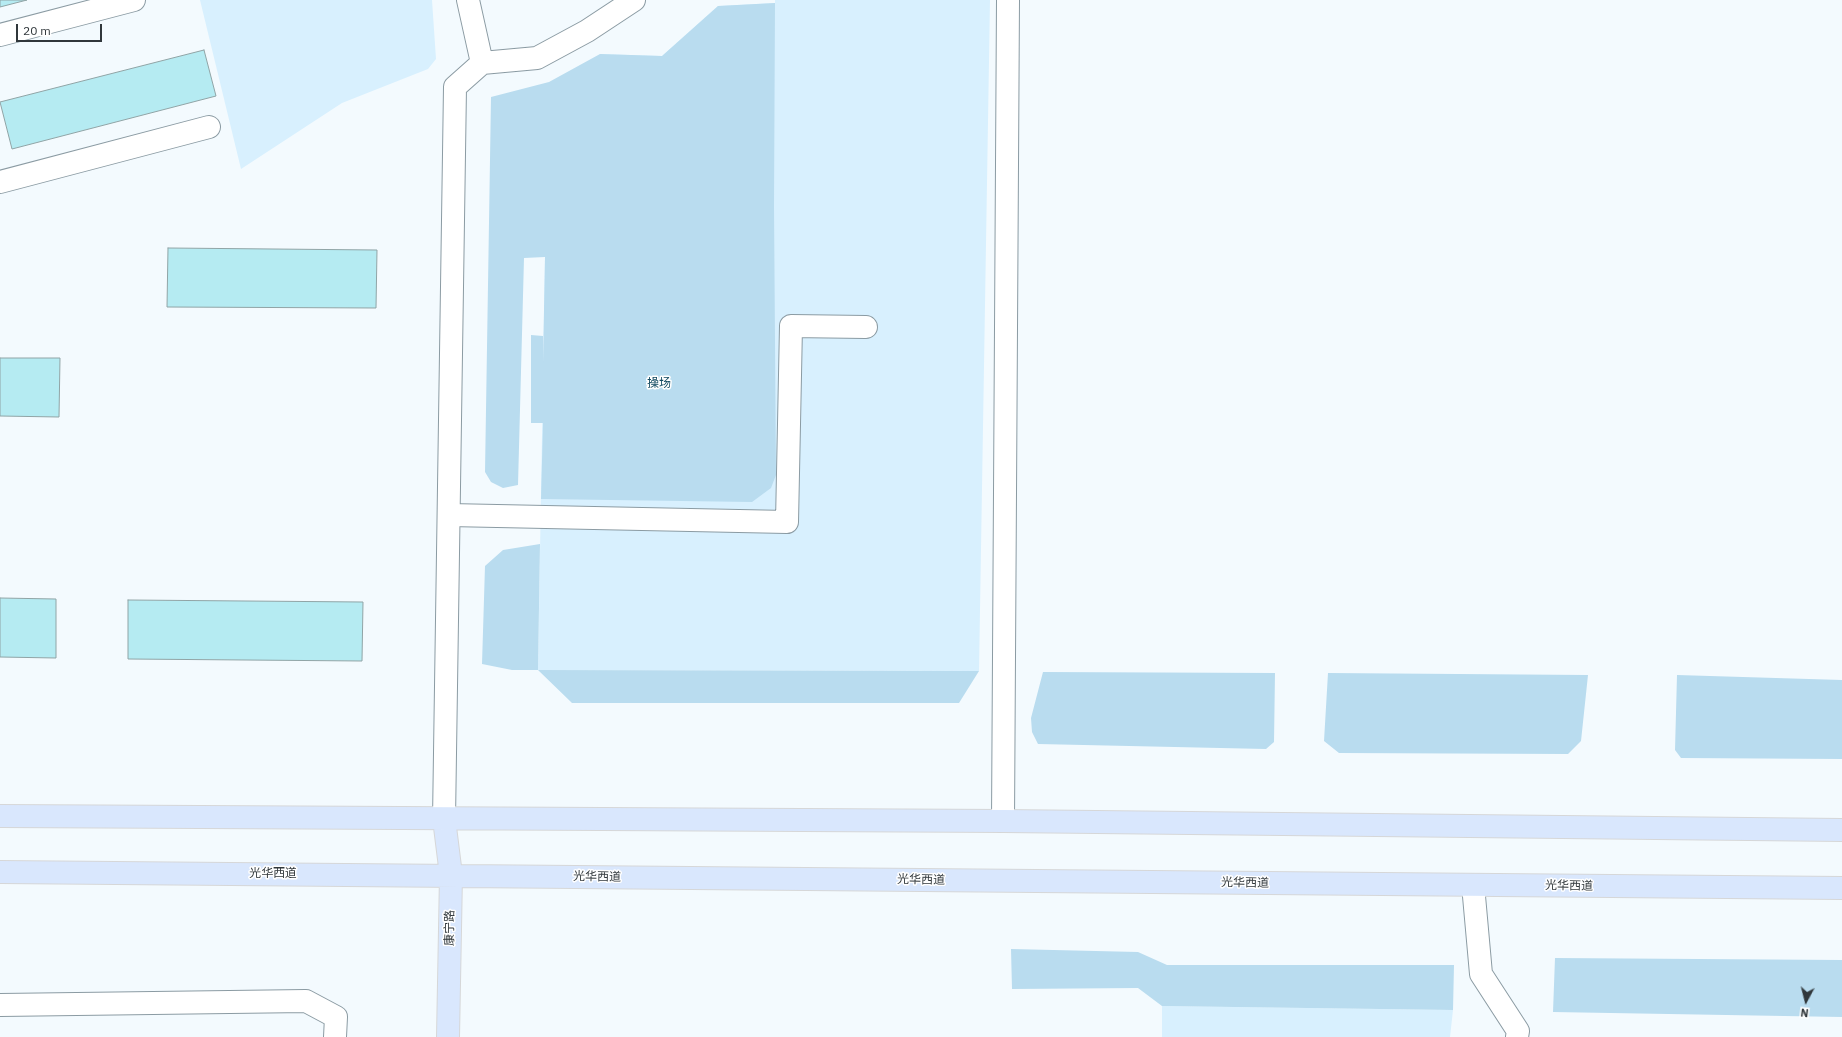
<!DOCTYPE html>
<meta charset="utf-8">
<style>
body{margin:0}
#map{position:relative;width:1842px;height:1037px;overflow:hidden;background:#f3fafe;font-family:"IBM Plex Sans",sans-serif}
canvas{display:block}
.north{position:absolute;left:1786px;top:981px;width:40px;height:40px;-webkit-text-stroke:3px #fff;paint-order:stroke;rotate:187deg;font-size:11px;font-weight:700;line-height:16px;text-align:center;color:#30373b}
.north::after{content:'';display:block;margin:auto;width:14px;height:18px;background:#30373b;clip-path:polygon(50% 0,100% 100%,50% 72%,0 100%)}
.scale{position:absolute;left:16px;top:24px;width:86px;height:18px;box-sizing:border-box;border:2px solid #30373b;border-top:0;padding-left:5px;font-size:12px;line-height:14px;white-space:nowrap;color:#30373b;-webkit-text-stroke:3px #fff;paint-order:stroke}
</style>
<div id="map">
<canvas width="1842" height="1037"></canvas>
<div class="north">N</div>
<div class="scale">20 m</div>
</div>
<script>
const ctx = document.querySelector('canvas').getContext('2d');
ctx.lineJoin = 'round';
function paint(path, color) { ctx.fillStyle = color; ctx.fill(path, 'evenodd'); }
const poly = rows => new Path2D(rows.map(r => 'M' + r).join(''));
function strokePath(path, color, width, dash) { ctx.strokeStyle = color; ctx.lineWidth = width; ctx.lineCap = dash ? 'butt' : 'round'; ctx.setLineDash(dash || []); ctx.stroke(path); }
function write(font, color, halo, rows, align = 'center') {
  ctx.font = font + ' "IBM Plex Sans","Noto Sans SC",sans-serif'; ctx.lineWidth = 3; ctx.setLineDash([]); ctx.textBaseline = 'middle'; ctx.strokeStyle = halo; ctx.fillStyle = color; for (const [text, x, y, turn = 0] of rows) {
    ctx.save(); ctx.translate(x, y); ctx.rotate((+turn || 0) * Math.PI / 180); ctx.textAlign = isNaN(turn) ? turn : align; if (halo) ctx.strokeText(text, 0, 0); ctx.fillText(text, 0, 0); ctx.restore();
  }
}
const built = poly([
 [200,0,432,0,436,59,428,69,342,103,241,169],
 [775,0,990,0,979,671,538,670,545,257,600,54,662,56,718,6,775,3],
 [1162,1006,1453,1010,1450,1037,1162,1037]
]);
const green = poly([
 [775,3,774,206,776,475,771,488,752,502,541,499,543,423,531,423,531,335,543,336,543,363,545,257,524,258,518,485,503,488,491,482,485,472,491,97,549,82,600,54,662,56,718,6],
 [540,544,538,670,979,671,959,703,572,703,538,670,512,670,482,664,485,566,503,550],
 [1043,672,1275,673,1274,742,1266,749,1038,744,1032,732,1031,718],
 [1328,673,1588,675,1581,741,1568,754,1339,753,1324,741],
 [1677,675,1842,680,1842,759,1681,758,1675,750],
 [1011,949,1138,952,1167,965,1454,965,1453,1010,1162,1006,1138,988,1012,989],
 [1555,958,1842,960,1842,1017,1553,1012]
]);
const building = poly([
 [0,0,27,0,0,7,0,0],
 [204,50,216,96,12,149,0,102,204,50],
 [168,248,377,250,376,308,167,307,168,248],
 [0,358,60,358,59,417,0,416,0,358],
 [0,598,56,599,56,658,0,657,0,598],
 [128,600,363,602,362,661,128,659,128,600]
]);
const minor = poly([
 [468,0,482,63],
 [0,35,134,0],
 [0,182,209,127],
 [449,515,787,522,791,326,866,327],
 [444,819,455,87,482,63,537,58,587,31,634,0],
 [1003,821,1008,0],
 [1473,885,1481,974,1518,1031,1517,1037],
 [0,1005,306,1001,336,1017,335,1037]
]);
const major = poly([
 [0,816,1003,821,1842,830],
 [444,819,451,875,448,1037],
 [0,872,1842,888]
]);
const parkNames = [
 ["操场",659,384]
];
const streetNames = [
 ["光华西道",273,874],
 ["光华西道",597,877,1],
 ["光华西道",921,880,1],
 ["光华西道",1245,883,1],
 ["光华西道",1569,886,1],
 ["康宁路",450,928,-89]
];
paint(built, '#d8f0fe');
paint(green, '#b9dcef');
paint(building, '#b5ebf2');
strokePath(building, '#90a4a6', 1);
strokePath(minor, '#8b9ba3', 24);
strokePath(major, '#d6d7d8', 24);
strokePath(minor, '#fff', 22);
strokePath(major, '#d9e7fd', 22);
write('12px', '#10485f', '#fff', parkNames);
write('12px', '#30373b', '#fff', streetNames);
</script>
